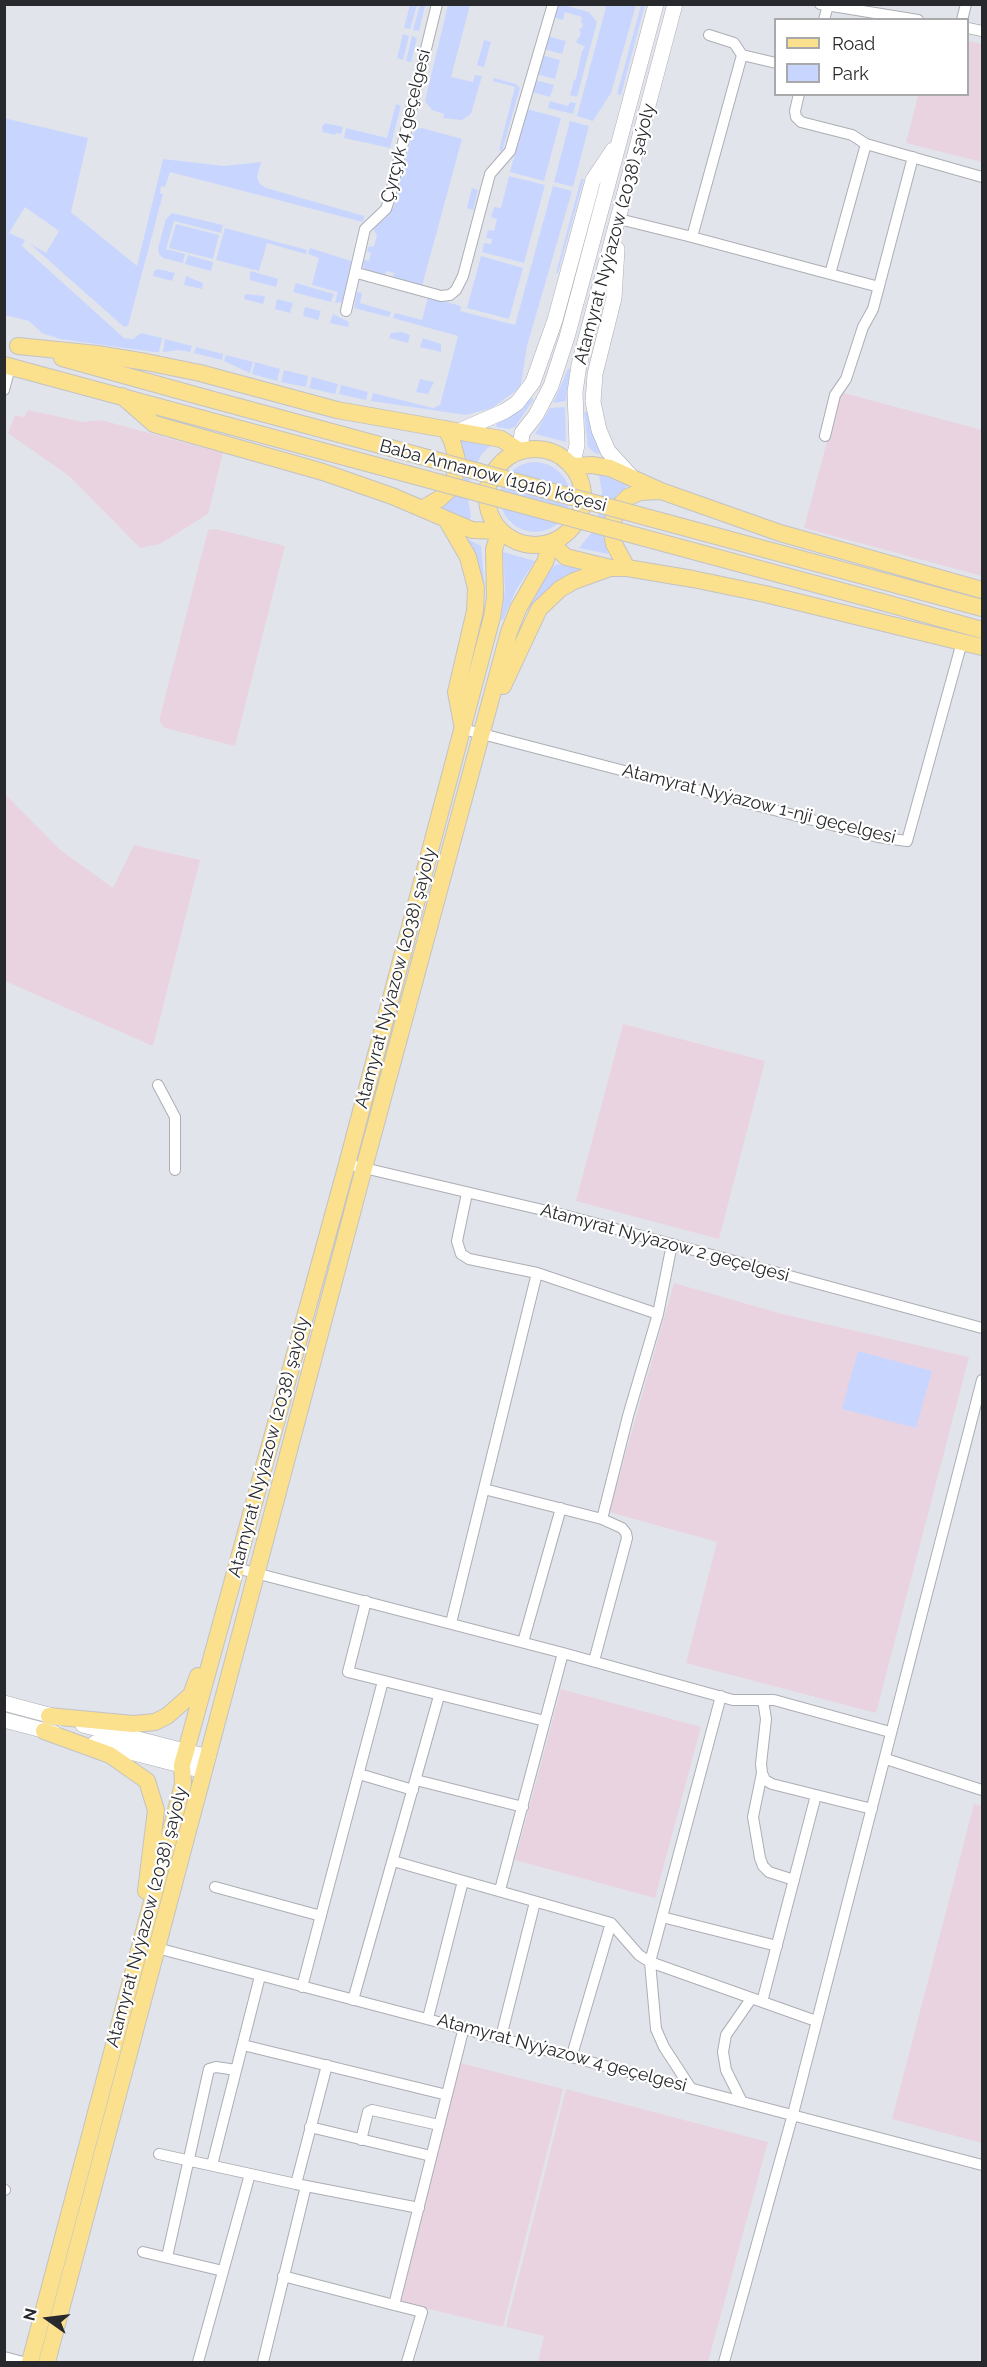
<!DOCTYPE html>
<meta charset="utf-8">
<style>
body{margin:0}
#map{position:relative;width:987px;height:2367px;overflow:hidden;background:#e2e4eb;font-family:Raleway,sans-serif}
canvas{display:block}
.frame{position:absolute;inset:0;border:6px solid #28292c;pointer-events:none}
.legend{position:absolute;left:774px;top:18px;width:195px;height:78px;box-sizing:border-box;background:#fff;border:2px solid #a9a9ab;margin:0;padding:8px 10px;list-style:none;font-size:18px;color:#28292c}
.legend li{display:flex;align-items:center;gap:12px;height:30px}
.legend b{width:30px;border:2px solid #a9a9ab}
.north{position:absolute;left:18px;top:2289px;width:60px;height:60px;-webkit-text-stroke:4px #fff;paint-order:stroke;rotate:284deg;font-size:16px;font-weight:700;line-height:24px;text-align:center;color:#28292c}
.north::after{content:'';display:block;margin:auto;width:21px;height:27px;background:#28292c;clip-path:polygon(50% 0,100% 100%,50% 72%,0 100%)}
</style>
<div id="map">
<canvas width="987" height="2367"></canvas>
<div class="frame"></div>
<ul class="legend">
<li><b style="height:8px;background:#fbe08e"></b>Road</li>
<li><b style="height:16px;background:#c8d6ff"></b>Park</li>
</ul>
<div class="north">N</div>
</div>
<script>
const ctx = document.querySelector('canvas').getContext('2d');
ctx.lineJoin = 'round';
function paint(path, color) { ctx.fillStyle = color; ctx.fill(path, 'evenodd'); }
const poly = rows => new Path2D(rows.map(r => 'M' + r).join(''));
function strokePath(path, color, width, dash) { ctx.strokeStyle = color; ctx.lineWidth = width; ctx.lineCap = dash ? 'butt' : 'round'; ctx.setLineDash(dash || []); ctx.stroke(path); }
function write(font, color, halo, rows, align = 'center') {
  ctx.font = font + ' Raleway,sans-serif'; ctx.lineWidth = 4.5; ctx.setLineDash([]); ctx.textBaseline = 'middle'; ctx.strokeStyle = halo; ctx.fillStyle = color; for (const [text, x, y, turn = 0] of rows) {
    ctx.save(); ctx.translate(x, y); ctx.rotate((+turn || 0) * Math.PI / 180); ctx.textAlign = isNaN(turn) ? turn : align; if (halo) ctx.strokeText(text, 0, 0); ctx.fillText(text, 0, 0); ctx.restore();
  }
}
const education = poly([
 [968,41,982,44,982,162,906,143,918,95,968,94],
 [840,392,982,430,982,576,804,528],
 [28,410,83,422,101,420,223,453,208,514,160,544,140,548,69,476,8,433,15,415,24,417],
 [216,529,285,546,235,746,165,728,159,721,208,530],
 [5,794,59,849,113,888,134,845,200,860,153,1046,5,981],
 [623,1024,765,1061,719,1239,576,1201],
 [674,1283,782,1314,969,1357,876,1713,686,1663,717,1542,609,1512],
 [561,1689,701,1727,655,1898,515,1860],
 [974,1804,982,1806,982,2143,892,2119],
 [460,2063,563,2089,503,2327,400,2302],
 [566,2089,768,2142,708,2362,538,2362,544,2336,506,2327]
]);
const green = poly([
 [410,5,417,5,410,29,404,28],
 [420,5,425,5,419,31,413,30],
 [448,5,470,5,451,77,473,82,475,75,482,76,471,114,462,120,443,118,444,114,432,110,425,101],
 [557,5,564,5,589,12,597,22,577,97,570,95,574,80,576,79,582,51,585,47,576,42,581,34,579,29,582,28,583,24,581,22,582,17,565,12,563,20,553,17],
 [600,5,636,5,611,93,593,121,577,116,606,7],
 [641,5,645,5,621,95,617,94],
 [403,34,409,36,403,60,397,58],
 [412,36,417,38,411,62,406,61],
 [547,36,566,41,562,54,543,49],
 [484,40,491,42,484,67,477,65],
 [542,55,560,60,555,79,536,74],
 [494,78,516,84,520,88,502,151,499,150,515,87,493,81],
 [535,80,554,85,550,97,532,92],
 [550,101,568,106,570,102,576,103,573,114,548,108],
 [396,104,401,106,390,148,344,138,346,128,387,138],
 [527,109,561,118,544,181,510,172],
 [4,118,88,138,71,212,137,266,163,159,224,166,261,162,257,177,260,184,266,188,364,216,363,222,170,172,165,187,161,186,160,193,163,194,128,326,124,327,29,243,46,253,59,231,25,207,9,233,25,240,22,246,124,338,133,339,141,333,162,338,159,352,154,352,60,339,42,333,29,321,5,315],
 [570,121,589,126,573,187,554,182],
 [325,123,343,127,341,134,336,133,335,135,323,132,322,127],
 [422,128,462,139,422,286,393,278,394,273,386,271,385,276,366,271,363,266,364,260,369,261,371,253,367,252,368,247,374,246,377,236,373,228,386,218,394,207,412,135,416,129],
 [509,176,545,185,524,263,482,252,484,243,491,244,492,239,486,238,488,230,494,231,497,219,491,217,494,207,501,208],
 [581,179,584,179,558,273,556,273],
 [553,186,572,191,527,346,521,384,517,390,492,408,466,415,371,401,373,393,433,408,440,405,458,336,393,318,395,313,422,320,428,297,461,306,460,311,515,325],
 [472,188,478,190,473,210,467,208],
 [172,213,223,225,221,233,174,221,166,249,185,254,183,263,163,258,159,254,158,248,166,219],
 [176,224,219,235,213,259,169,248],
 [225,228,307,250,306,254,267,243,259,271,216,260],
 [310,248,351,261,353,264,342,302,335,303,338,292,312,285,319,258,308,254],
 [188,255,213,262,211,271,185,264],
 [481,256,523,268,509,319,467,308],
 [158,269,175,273,172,281,153,276,154,271],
 [250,271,278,279,276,287,250,280],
 [186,276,203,283,202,289,184,285],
 [296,283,334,294,331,302,293,292],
 [357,292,362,293,360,303,391,312,389,317,354,308],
 [245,294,265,296,263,304,244,299],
 [277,299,293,303,290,313,275,309],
 [305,307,321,311,318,320,303,316],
 [333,314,349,322,348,327,330,323],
 [402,332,410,335,408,343,389,338,391,333],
 [423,338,441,344,441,352,420,347],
 [165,339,192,346,190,352,179,350,163,352],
 [196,347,223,354,222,360,194,353],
 [226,355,253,362,250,373,224,361],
 [255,362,280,369,277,381,252,374],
 [568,369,570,369,566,401,553,403],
 [284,370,308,376,306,387,281,382],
 [312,377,338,384,335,394,309,388],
 [420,379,434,382,428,394,416,392],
 [341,385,368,392,366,400,339,394],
 [531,398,534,399,515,427,509,429,497,427,496,424,513,415],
 [565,407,566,442,535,434,550,408],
 [584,412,587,412,594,437,602,453,600,454,595,453,588,447],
 [460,440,491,445,481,455,470,481,468,498,471,517,469,520,442,508,457,494,464,479,466,462],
 '500 497a35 35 0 1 1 70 0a35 35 0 1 1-70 0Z',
 [601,474,628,486,616,496,612,504,605,541,608,554,579,548,593,531,599,513,602,492,599,475],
 [466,538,481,546,485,590,483,590,478,564],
 [503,552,535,561,516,590,503,620,501,620,505,588],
 [557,564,581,569,560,580,530,611,528,610,536,593,552,568],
 [858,1351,932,1371,916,1428,842,1409]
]);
const street = poly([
 [820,4,918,20],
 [824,20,828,5],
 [962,20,966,4],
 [968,28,982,31],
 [709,35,734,43,742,55,776,63],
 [799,94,795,111,796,117,801,122,852,135,866,144],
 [619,219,692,237,742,55],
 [692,237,830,274,866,144,982,177],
 [357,273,441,296,450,295,456,290,463,276,490,174,510,151,553,4],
 [830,274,879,287],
 [346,311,365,229,386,209,389,200,437,4],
 [4,390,10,367],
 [825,436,835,395,846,379,863,327,873,309,913,157],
 [463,729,878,837,907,841,962,642],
 [158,1085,175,1117,175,1170],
 [347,1164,564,1215,982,1328],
 [467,1193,457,1241,461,1254,469,1259,537,1273,658,1314],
 [484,1489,602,1519,628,1416,658,1314,672,1244],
 [236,1568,563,1653,733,1700,774,1700,890,1732],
 [366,1601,348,1672,545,1721],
 [451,1623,537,1273],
 [523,1642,561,1508],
 [594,1661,627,1538,626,1533,622,1528,602,1519],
 [763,1700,766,1719,761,1764,762,1773,765,1780,772,1784,816,1795],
 [886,1759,982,1790],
 [762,1773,753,1817,760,1858,763,1866,769,1872,794,1880],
 [359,1774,413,1790],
 [416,1780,523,1807],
 [393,1861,611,1923,639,1955,650,1962,816,2021],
 [215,1887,321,1916],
 [500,1890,563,1653],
 [662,1917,777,1946],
 [153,1947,982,2165],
 [302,1987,383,1681],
 [353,2000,439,1696],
 [762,2002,816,1795,872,1809],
 [428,2018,463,1881],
 [501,2037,535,1902],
 [243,2045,447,2095],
 [572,2055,611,1923],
 [690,2087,664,2047,656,2029,650,1962,721,1696],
 [741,2100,726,2070,723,2052,726,2035,751,1999],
 [310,2127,431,2156],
 [361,2140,368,2112,372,2110,439,2125],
 [159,2154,296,2184,419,2208],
 [212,2165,260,1976],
 [296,2184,327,2065],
 [4,2190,5,2190],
 [143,2252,223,2271],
 [167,2257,209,2069,216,2067,236,2070],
 [283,2276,394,2305],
 [4,2357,23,2362],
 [198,2362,250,2174],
 [263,2362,306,2186],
 [407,2362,422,2312,394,2305,464,2027],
 [724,2362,793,2114,982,1380]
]);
const secondary = poly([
 [617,249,614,298,595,374,593,402,599,430,608,451,630,475],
 [459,431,505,411,517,403,533,382,555,320,593,180,613,150],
 [520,451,522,433,536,415,551,386,567,337,656,4],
 [572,466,577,445,575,392,579,365,675,4],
 [4,1703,60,1718],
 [4,1720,54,1733],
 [83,1725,208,1757],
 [95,1743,204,1771]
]);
const primary = poly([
 [18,346,97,354,146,362,200,373,337,410,501,439,520,451],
 [62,358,206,398],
 [4,365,200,418],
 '487 497a48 48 0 1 1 96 0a48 48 0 1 1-96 0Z',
 [572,466,592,465,610,468,661,491,780,533,982,590],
 [422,509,439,499,449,490,454,481,457,460,452,441,446,429],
 [446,519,468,557,476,588,475,611,456,692,462,724],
 [627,568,614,544,612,534,613,520,622,503,628,497,640,492,660,491],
 [886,582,982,608],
 [882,602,982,630],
 [503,686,539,609,560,589,574,581,610,568],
 [49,1716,133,1724,155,1722,167,1716,191,1695,198,1676],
 [44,1731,110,1755,147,1781,156,1810,146,1891],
 [30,2362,183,1784,182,1765,186,1751,347,1164,492,617,495,597,494,549,500,531,472,530,392,496,323,472,154,424,122,396],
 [47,2362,364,1168,509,632,518,609,545,562,551,543,566,557,611,568,627,568,693,579,765,594,982,647]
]);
const primaryBridge = poly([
 [206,398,886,582],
 [200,418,882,602]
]);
const streetNames = [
 ["Çyrçyk 4 geçelgesi",406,126,-76],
 ["Atamyrat Nyýazow (2038) şaýoly",615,234,-75],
 ["Baba Annanow (1916) köçesi",493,476,15],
 ["Atamyrat Nyýazow 1-nji geçelgesi",759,804,14],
 ["Atamyrat Nyýazow (2038) şaýoly",396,978,-75],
 ["Atamyrat Nyýazow 2 geçelgesi",665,1243,15],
 ["Atamyrat Nyýazow (2038) şaýoly",269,1447,-75],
 ["Atamyrat Nyýazow (2038) şaýoly",147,1917,-75],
 ["Atamyrat Nyýazow 4 geçelgesi",562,2053,15]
];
paint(education, '#e9d3e1');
paint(green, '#c8d6ff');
strokePath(street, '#acaeb5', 12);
strokePath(secondary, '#acaeb5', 16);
strokePath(primary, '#c3c3c4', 18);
strokePath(street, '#fff', 10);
strokePath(secondary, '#fff', 15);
strokePath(primary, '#fbe08e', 16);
strokePath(primaryBridge, '#c3c3c4', 18, []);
strokePath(primaryBridge, '#fbe08e', 16);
write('18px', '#28292c', '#fff', streetNames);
</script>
